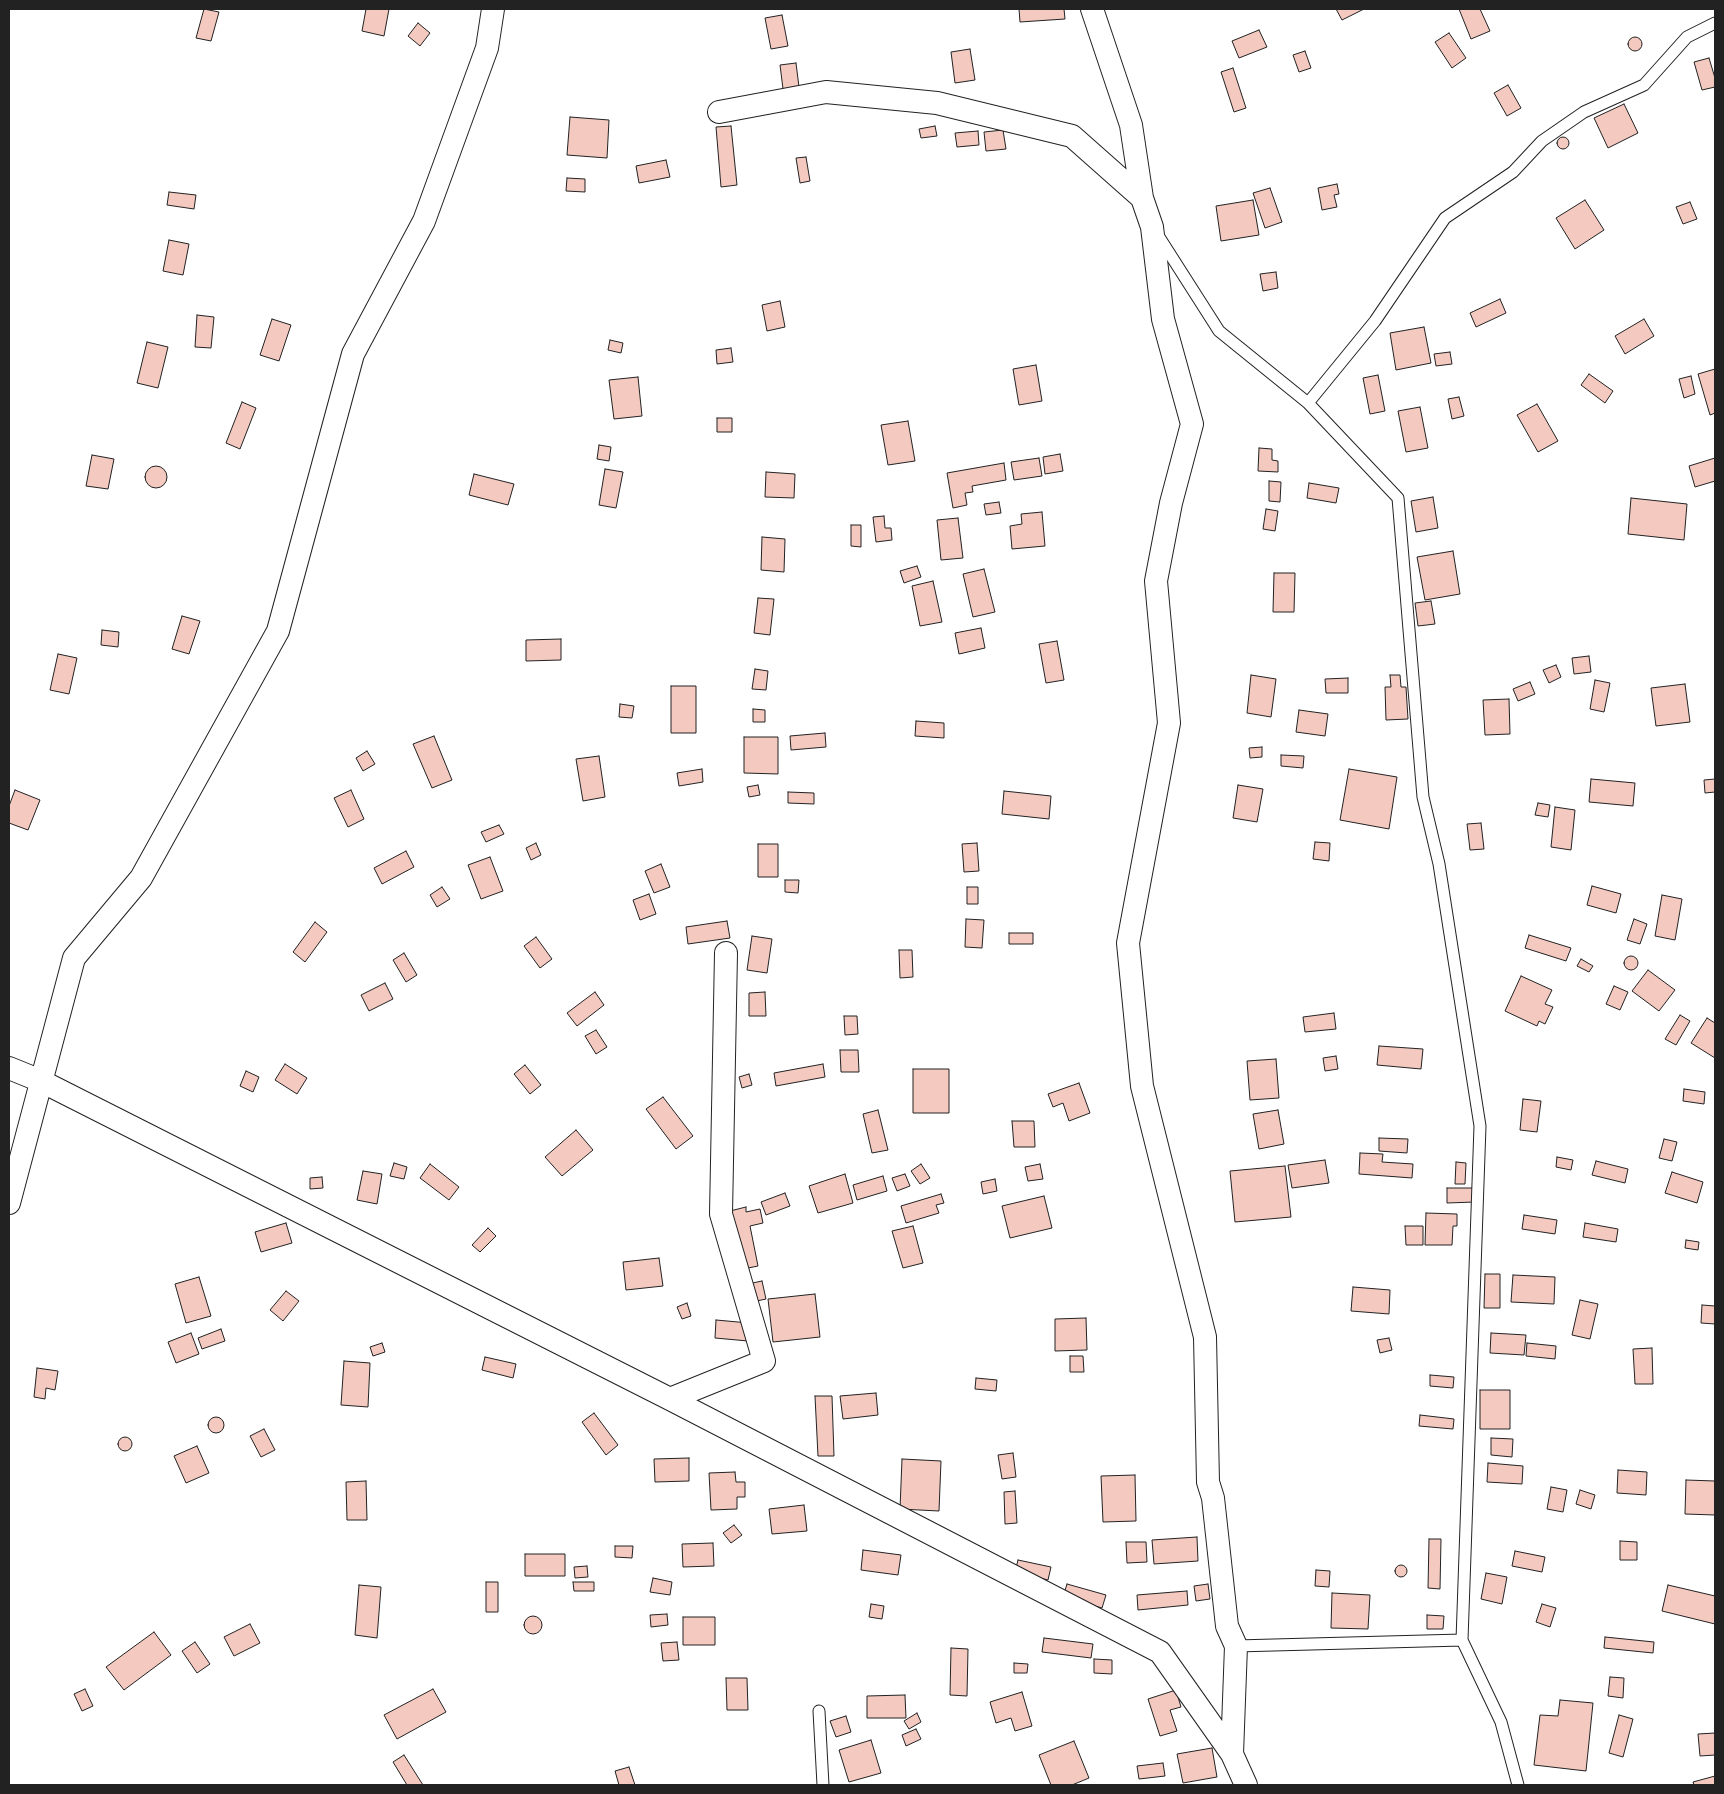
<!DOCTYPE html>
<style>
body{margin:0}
#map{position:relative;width:1724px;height:1794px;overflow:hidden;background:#fff;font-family:Barlow,sans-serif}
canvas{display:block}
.frame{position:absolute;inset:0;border:10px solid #222;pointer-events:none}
</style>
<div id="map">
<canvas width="1724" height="1794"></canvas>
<div class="frame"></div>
</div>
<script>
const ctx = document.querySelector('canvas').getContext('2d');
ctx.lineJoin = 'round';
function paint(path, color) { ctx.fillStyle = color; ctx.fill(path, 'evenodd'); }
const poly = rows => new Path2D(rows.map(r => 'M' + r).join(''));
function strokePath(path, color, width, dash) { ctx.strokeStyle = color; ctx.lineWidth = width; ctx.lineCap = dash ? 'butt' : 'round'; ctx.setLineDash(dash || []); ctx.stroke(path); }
const building = poly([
 [204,9,219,12,211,41,196,38,204,9],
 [366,9,389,9,384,36,362,31,366,9],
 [1019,9,1064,9,1065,19,1020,22,1019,9],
 [1336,9,1364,9,1342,20,1336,9],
 [1459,9,1480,9,1490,31,1471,39,1459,9],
 [782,15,788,46,771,49,765,18,782,15],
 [418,23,430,33,420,46,408,36,418,23],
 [1259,30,1267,47,1239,58,1232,41,1259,30],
 [1449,33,1466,58,1452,68,1435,42,1449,33],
 '1628 44a7 7 0 1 1 14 0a7 7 0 1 1-14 0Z',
 [970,49,975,80,955,83,951,52,970,49],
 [1305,51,1311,68,1299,72,1293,55,1305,51],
 [1709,58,1715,78,1715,87,1702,90,1694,62,1709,58],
 [796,63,799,87,783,89,780,65,796,63],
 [1233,68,1246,108,1234,112,1221,72,1233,68],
 [1508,85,1521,108,1507,116,1494,93,1508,85],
 [1624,104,1638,133,1608,148,1594,118,1624,104],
 [570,117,609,120,607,158,567,155,570,117],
 [731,126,737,185,721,187,716,127,731,126],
 [935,126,937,136,921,138,919,129,935,126],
 [1003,130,1006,149,986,151,984,132,1003,130],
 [978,131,979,145,957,147,955,133,978,131],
 '1557 143a6 6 0 1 1 12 0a6 6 0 1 1-12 0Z',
 [806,157,810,181,800,183,796,158,806,157],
 [666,160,670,177,639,183,636,166,666,160],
 [567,178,585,179,585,192,566,191,567,178],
 [1337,184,1339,194,1334,195,1337,207,1322,210,1318,188,1337,184],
 [1270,188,1282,222,1265,228,1253,193,1270,188],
 [169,192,196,195,194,209,167,205,169,192],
 [1253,200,1259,235,1221,241,1216,206,1253,200],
 [1585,200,1604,230,1575,249,1556,218,1585,200],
 [1690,202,1697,219,1683,224,1676,207,1690,202],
 [169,240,189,244,183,275,163,271,169,240],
 [1276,272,1278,288,1263,291,1260,274,1276,272],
 [1500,299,1506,313,1476,327,1470,313,1500,299],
 [780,301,785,327,767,331,762,305,780,301],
 [197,315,214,317,211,348,195,347,197,315],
 [272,319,291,325,279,361,260,355,272,319],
 [1644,319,1654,336,1625,354,1615,336,1644,319],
 [1424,327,1431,363,1396,370,1390,333,1424,327],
 [610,340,623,343,621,353,608,350,610,340],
 [147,342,168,347,158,388,137,383,147,342],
 [731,348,733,362,717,364,716,350,731,348],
 [1450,352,1452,364,1436,366,1434,354,1450,352],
 [1036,365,1042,401,1019,405,1013,369,1036,365],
 [1715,369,1715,413,1710,415,1698,374,1715,369],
 [1589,374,1613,391,1605,403,1581,385,1589,374],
 [1378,375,1385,411,1370,414,1363,378,1378,375],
 [1691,376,1695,394,1684,398,1679,379,1691,376],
 [638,377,642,416,614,419,609,380,638,377],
 [1459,397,1464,416,1452,419,1448,399,1459,397],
 [242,402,256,408,240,449,226,443,242,402],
 [1537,404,1558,441,1538,452,1517,415,1537,404],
 [1420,407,1428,448,1406,452,1398,411,1420,407],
 [717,418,732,418,732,432,717,432,717,418],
 [908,421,915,461,888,465,881,425,908,421],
 [599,445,611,447,609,461,597,459,599,445],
 [1259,448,1272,449,1272,460,1278,461,1278,472,1258,471,1259,448],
 [1060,454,1063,471,1045,474,1043,457,1060,454],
 [92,455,114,459,108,489,86,486,92,455],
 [1039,458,1042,476,1014,480,1011,462,1039,458],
 [1715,458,1715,481,1695,487,1689,466,1715,458],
 [1004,463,1006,480,972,486,973,492,965,493,967,505,953,508,947,473,1004,463],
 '145 477a11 11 0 1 1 22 0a11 11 0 1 1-22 0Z',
 [605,469,623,472,616,508,599,505,605,469],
 [766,472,795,474,794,498,765,497,766,472],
 [474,474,514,484,508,505,469,495,474,474],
 [1269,481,1281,482,1280,502,1269,501,1269,481],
 [1309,483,1339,488,1336,503,1307,498,1309,483],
 [1433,497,1438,528,1416,532,1411,501,1433,497],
 [1631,498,1687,504,1684,540,1628,534,1631,498],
 [999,502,1001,513,986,515,984,504,999,502],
 [1266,509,1278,511,1275,531,1263,529,1266,509],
 [1042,512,1045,546,1012,549,1010,526,1022,524,1021,514,1042,512],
 [884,516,885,528,891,528,892,540,876,542,873,517,884,516],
 [958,518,963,558,941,560,937,520,958,518],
 [851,525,861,525,861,547,851,546,851,525],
 [762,537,785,539,784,572,761,570,762,537],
 [1453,551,1460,594,1425,600,1417,557,1453,551],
 [917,566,921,577,904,583,900,571,917,566],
 [984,569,995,612,973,617,963,574,984,569],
 [1274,573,1295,573,1294,612,1273,612,1274,573],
 [933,581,942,622,920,626,912,586,933,581],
 [758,598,774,599,770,635,754,633,758,598],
 [1431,601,1435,624,1418,626,1415,603,1431,601],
 [182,616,200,621,189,654,172,649,182,616],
 [981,628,985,648,959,654,955,633,981,628],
 [102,630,119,632,118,647,101,645,102,630],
 [561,639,561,660,526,661,526,640,561,639],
 [1057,641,1064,680,1046,683,1039,644,1057,641],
 [58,654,77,658,69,694,50,690,58,654],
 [1589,656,1591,672,1574,674,1572,658,1589,656],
 [1556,665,1561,677,1549,683,1543,670,1556,665],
 [755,669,768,671,766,690,752,689,755,669],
 [1251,675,1276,679,1271,717,1247,713,1251,675],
 [1390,675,1400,675,1401,687,1406,687,1408,719,1386,720,1385,687,1391,687,1390,675],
 [1348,678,1348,693,1326,693,1325,679,1348,678],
 [1595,680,1610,683,1604,712,1590,709,1595,680],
 [1530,682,1535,694,1518,701,1513,689,1530,682],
 [1685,684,1690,722,1656,726,1651,688,1685,684],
 [671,686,696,686,696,733,671,733,671,686],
 [1509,699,1510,734,1485,735,1483,700,1509,699],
 [620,704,634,706,632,718,619,717,620,704],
 [753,709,765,710,765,722,753,722,753,709],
 [1299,710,1328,714,1325,736,1296,732,1299,710],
 [916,721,944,723,944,738,915,736,916,721],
 [825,733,826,747,791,750,790,736,825,733],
 [434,736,452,780,432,788,413,744,434,736],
 [744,737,778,737,778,774,744,773,744,737],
 [1262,747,1262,757,1250,758,1249,748,1262,747],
 [367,751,375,764,363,771,356,758,367,751],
 [1281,755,1304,756,1303,768,1281,766,1281,755],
 [599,756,605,797,583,801,576,759,599,756],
 [702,769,703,782,679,786,677,773,702,769],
 [1349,769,1397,777,1389,829,1340,820,1349,769],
 [1591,779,1635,783,1633,806,1589,802,1591,779],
 [1715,779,1715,792,1705,793,1704,780,1715,779],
 [758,785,760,795,749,797,747,787,758,785],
 [1238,785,1263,789,1257,822,1233,818,1238,785],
 [15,790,40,800,28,830,9,823,9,806,15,790],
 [351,790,364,819,348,827,334,798,351,790],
 [1004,791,1051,796,1049,819,1002,814,1004,791],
 [788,792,814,793,814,804,788,803,788,792],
 [1538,803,1550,805,1548,817,1535,815,1538,803],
 [1555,807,1575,810,1571,850,1551,847,1555,807],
 [1481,823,1484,849,1470,850,1467,824,1481,823],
 [499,825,504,834,486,842,481,832,499,825],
 [1315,842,1330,843,1329,861,1313,859,1315,842],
 [536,843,541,855,531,860,526,848,536,843],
 [977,843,979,871,964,872,962,844,977,843],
 [758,844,778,844,778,877,758,877,758,844],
 [406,851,414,867,382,884,374,868,406,851],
 [490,857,503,891,481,899,468,865,490,857],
 [661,864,670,887,654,893,645,871,661,864],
 [785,880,799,880,798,893,785,892,785,880],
 [1592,886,1621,894,1616,913,1587,905,1592,886],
 [442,887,450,899,437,907,430,895,442,887],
 [967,887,978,887,978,904,967,904,967,887],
 [649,894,656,914,640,920,633,900,649,894],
 [1662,895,1682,899,1675,940,1655,936,1662,895],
 [966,919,984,920,982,948,965,947,966,919],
 [1634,919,1647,924,1640,944,1627,940,1634,919],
 [727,921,730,938,688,944,686,927,727,921],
 [315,922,327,932,305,962,293,952,315,922],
 [1009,933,1033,933,1033,944,1009,944,1009,933],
 [1529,935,1571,948,1566,961,1525,948,1529,935],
 [752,936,772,939,767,973,747,970,752,936],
 [536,937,552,959,540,968,524,946,536,937],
 [899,950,912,950,913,977,900,978,899,950],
 [404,953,417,975,406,982,393,960,404,953],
 '1624 963a7 7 0 1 1 14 0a7 7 0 1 1-14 0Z',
 [1581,959,1593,966,1589,972,1577,966,1581,959],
 [1648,970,1675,990,1659,1011,1632,991,1648,970],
 [1521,976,1552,990,1545,1004,1553,1007,1545,1024,1539,1021,1537,1026,1505,1011,1521,976],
 [385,983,393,999,369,1011,361,995,385,983],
 [1614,986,1628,992,1620,1010,1606,1004,1614,986],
 [595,992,604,1005,577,1026,567,1013,595,992],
 [765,992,766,1016,749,1016,749,993,765,992],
 [1334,1013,1336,1029,1305,1032,1303,1017,1334,1013],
 [1680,1015,1690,1021,1676,1045,1665,1039,1680,1015],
 [844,1016,857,1016,858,1034,845,1035,844,1016],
 [1707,1018,1715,1023,1715,1058,1691,1043,1707,1018],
 [596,1030,607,1047,596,1054,585,1036,596,1030],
 [1379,1046,1423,1049,1421,1069,1377,1065,1379,1046],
 [840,1050,858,1050,859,1072,841,1072,840,1050],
 [1336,1056,1338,1069,1325,1071,1323,1058,1336,1056],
 [1276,1059,1279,1098,1250,1100,1247,1061,1276,1059],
 [285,1064,307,1078,297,1094,275,1080,285,1064],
 [823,1064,825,1077,776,1086,774,1073,823,1064],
 [525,1065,541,1085,530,1094,514,1074,525,1065],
 [913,1069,949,1069,949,1113,913,1113,913,1069],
 [246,1071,259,1077,253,1092,240,1086,246,1071],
 [749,1074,752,1085,742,1088,739,1077,749,1074],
 [1079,1083,1090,1113,1069,1121,1063,1103,1053,1107,1048,1094,1079,1083],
 [1684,1089,1705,1092,1704,1104,1683,1101,1684,1089],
 [663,1097,693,1136,676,1149,646,1109,663,1097],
 [1523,1099,1541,1101,1537,1132,1520,1130,1523,1099],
 [878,1110,888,1150,872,1153,863,1114,878,1110],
 [1278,1110,1284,1144,1259,1149,1253,1114,1278,1110],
 [1012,1121,1034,1121,1035,1147,1014,1147,1012,1121],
 [576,1130,593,1150,562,1176,545,1157,576,1130],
 [1379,1138,1408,1139,1407,1153,1379,1151,1379,1138],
 [1664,1139,1677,1142,1672,1161,1659,1158,1664,1139],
 [1360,1153,1383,1154,1382,1162,1413,1164,1412,1178,1359,1174,1360,1153],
 [1557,1157,1573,1160,1571,1170,1556,1167,1557,1157],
 [1325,1160,1329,1183,1292,1188,1288,1165,1325,1160],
 [1596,1161,1628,1169,1625,1183,1592,1175,1596,1161],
 [1456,1162,1466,1163,1465,1184,1455,1184,1456,1162],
 [394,1163,407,1167,404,1179,390,1176,394,1163],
 [430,1164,459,1187,449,1200,420,1178,430,1164],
 [921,1164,930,1178,920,1184,911,1171,921,1164],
 [1040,1164,1043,1179,1028,1181,1025,1167,1040,1164],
 [1285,1166,1291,1217,1235,1222,1230,1171,1285,1166],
 [363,1171,382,1174,377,1204,357,1200,363,1171],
 [1672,1172,1703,1182,1697,1203,1665,1193,1672,1172],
 [845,1174,853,1203,818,1213,809,1186,845,1174],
 [905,1174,910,1186,897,1191,892,1178,905,1174],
 [883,1176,887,1191,857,1200,853,1185,883,1176],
 [322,1177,323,1188,310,1189,310,1178,322,1177],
 [995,1179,997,1191,983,1194,981,1182,995,1179],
 [1447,1188,1474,1188,1475,1202,1447,1203,1447,1188],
 [785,1193,790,1206,766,1215,761,1202,785,1193],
 [941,1194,944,1203,936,1205,939,1213,906,1223,901,1206,941,1194],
 [1044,1196,1052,1228,1010,1238,1002,1206,1044,1196],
 [746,1207,746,1212,760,1209,763,1223,750,1226,758,1266,743,1269,730,1211,746,1207],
 [1426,1213,1457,1214,1457,1226,1453,1226,1452,1245,1425,1245,1426,1213],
 [1524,1215,1557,1220,1555,1234,1522,1229,1524,1215],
 [286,1223,292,1243,261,1252,255,1232,286,1223],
 [1585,1223,1618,1229,1616,1242,1583,1237,1585,1223],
 [913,1226,923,1263,903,1268,892,1231,913,1226],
 [1405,1226,1423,1226,1423,1245,1406,1245,1405,1226],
 [488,1228,496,1236,480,1252,472,1245,488,1228],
 [1686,1240,1699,1242,1698,1250,1685,1248,1686,1240],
 [659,1258,663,1286,626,1290,623,1262,659,1258],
 [1485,1274,1500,1274,1500,1308,1484,1308,1485,1274],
 [1513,1275,1555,1277,1554,1304,1511,1302,1513,1275],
 [199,1277,211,1316,186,1323,175,1284,199,1277],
 [762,1281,766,1299,752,1302,748,1284,762,1281],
 [1353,1287,1390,1290,1389,1314,1351,1311,1353,1287],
 [286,1291,299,1301,283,1321,270,1310,286,1291],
 [815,1294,820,1337,773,1342,768,1299,815,1294],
 [1580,1300,1598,1304,1590,1339,1572,1335,1580,1300],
 [687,1303,691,1316,682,1319,677,1307,687,1303],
 [1702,1305,1715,1306,1715,1324,1701,1323,1702,1305],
 [1086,1318,1087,1350,1055,1351,1055,1319,1086,1318],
 [716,1320,749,1323,748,1341,715,1338,716,1320],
 [221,1329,225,1341,202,1349,198,1338,221,1329],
 [191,1333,199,1354,176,1363,168,1342,191,1333],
 [1491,1333,1526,1335,1524,1355,1490,1353,1491,1333],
 [1389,1338,1392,1350,1380,1353,1377,1340,1389,1338],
 [382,1343,385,1352,373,1356,370,1347,382,1343],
 [1527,1343,1556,1346,1555,1359,1526,1356,1527,1343],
 [1652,1348,1653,1384,1635,1384,1633,1349,1652,1348],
 [1070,1356,1083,1356,1084,1372,1070,1372,1070,1356],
 [485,1357,516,1364,513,1378,482,1370,485,1357],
 [344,1361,370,1363,368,1407,341,1405,344,1361],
 [37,1368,58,1371,55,1390,46,1388,45,1399,34,1397,37,1368],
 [1430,1375,1454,1377,1453,1388,1430,1386,1430,1375],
 [976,1378,997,1380,996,1391,975,1389,976,1378],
 [1480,1390,1510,1390,1510,1429,1480,1429,1480,1390],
 [876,1393,878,1415,843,1419,840,1396,876,1393],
 [815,1396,832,1396,834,1456,818,1456,815,1396],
 [594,1413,618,1445,606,1455,582,1422,594,1413],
 [1420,1415,1454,1419,1453,1429,1419,1426,1420,1415],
 '208 1425a8 8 0 1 1 16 0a8 8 0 1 1-16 0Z',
 [264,1429,275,1450,261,1457,250,1436,264,1429],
 '118 1444a7 7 0 1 1 14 0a7 7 0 1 1-14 0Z',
 [1491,1438,1513,1439,1512,1457,1491,1455,1491,1438],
 [197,1446,209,1473,186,1483,174,1456,197,1446],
 [1013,1453,1016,1477,1002,1479,998,1455,1013,1453],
 [689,1458,689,1481,655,1482,654,1459,689,1458],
 [902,1459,941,1461,939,1511,900,1509,902,1459],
 [1488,1463,1523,1466,1522,1484,1487,1482,1488,1463],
 [1618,1470,1647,1472,1646,1495,1617,1493,1618,1470],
 [735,1472,736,1482,745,1482,745,1497,737,1497,737,1509,711,1510,709,1473,735,1472],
 [1135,1475,1136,1521,1103,1522,1101,1476,1135,1475],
 [1686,1480,1715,1481,1715,1515,1685,1514,1686,1480],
 [366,1481,367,1520,347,1520,346,1482,366,1481],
 [1551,1487,1567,1490,1563,1512,1547,1509,1551,1487],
 [1580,1490,1595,1495,1591,1509,1576,1504,1580,1490],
 [1015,1491,1017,1523,1005,1524,1004,1492,1015,1491],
 [804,1505,807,1531,772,1534,769,1509,804,1505],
 [734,1525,742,1535,731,1543,723,1533,734,1525],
 [1197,1537,1198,1561,1154,1564,1152,1540,1197,1537],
 [1429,1539,1441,1539,1440,1589,1428,1588,1429,1539],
 [1620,1541,1637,1542,1637,1560,1620,1560,1620,1541],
 [1126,1542,1146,1542,1147,1562,1127,1563,1126,1542],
 [713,1543,714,1566,683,1567,682,1544,713,1543],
 [615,1546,633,1546,632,1558,615,1557,615,1546],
 [863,1550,901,1555,898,1575,861,1570,863,1550],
 [1515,1551,1545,1557,1542,1572,1512,1566,1515,1551],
 [525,1554,565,1554,565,1576,525,1576,525,1554],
 [1018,1560,1051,1567,1048,1580,1015,1572,1018,1560],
 '1395 1571a6 6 0 1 1 12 0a6 6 0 1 1-12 0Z',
 [587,1566,588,1577,575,1578,574,1567,587,1566],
 [1316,1570,1330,1571,1329,1587,1315,1586,1316,1570],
 [1486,1573,1507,1577,1502,1604,1481,1599,1486,1573],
 [653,1578,672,1582,670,1595,650,1592,653,1578],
 [486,1582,498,1582,498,1612,486,1612,486,1582],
 [573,1582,594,1582,594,1591,574,1591,573,1582],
 [1067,1584,1106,1595,1102,1608,1063,1597,1067,1584],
 [1208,1584,1210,1599,1196,1601,1194,1586,1208,1584],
 [359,1585,381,1587,377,1638,355,1635,359,1585],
 [1668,1585,1715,1596,1715,1624,1662,1611,1668,1585],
 [1187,1591,1188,1605,1138,1610,1137,1595,1187,1591],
 [1332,1593,1370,1595,1368,1629,1331,1628,1332,1593],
 [871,1604,884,1606,882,1619,869,1617,871,1604],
 [1542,1604,1556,1608,1550,1627,1536,1622,1542,1604],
 [667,1614,668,1625,651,1627,650,1615,667,1614],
 [1427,1615,1444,1616,1443,1629,1427,1629,1427,1615],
 '524 1625a9 9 0 1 1 18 0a9 9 0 1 1-18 0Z',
 [683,1617,715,1617,715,1645,683,1645,683,1617],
 [250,1624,260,1643,234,1656,224,1637,250,1624],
 [154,1632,171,1655,124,1690,106,1667,154,1632],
 [1605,1637,1654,1642,1653,1653,1604,1648,1605,1637],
 [1044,1638,1093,1644,1091,1658,1042,1652,1044,1638],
 [195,1642,210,1664,197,1673,182,1651,195,1642],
 [677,1642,679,1660,663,1661,661,1643,677,1642],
 [951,1648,968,1649,967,1696,950,1695,951,1648],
 [1094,1659,1112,1660,1112,1674,1094,1673,1094,1659],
 [1014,1663,1028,1664,1027,1673,1014,1673,1014,1663],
 [1610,1677,1624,1678,1623,1698,1608,1696,1610,1677],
 [726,1678,747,1678,748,1710,727,1710,726,1678],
 [85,1689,93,1706,82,1711,74,1694,85,1689],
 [433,1689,446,1712,397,1739,384,1715,433,1689],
 [1176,1690,1181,1707,1170,1710,1177,1731,1160,1736,1148,1699,1176,1690],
 [1022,1692,1032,1726,1015,1731,1011,1718,996,1723,990,1702,1022,1692],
 [905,1695,906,1718,867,1718,867,1696,905,1695],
 [1560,1700,1593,1703,1586,1771,1534,1765,1540,1715,1558,1716,1560,1700],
 [917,1713,921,1722,909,1729,904,1721,917,1713],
 [1619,1715,1633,1719,1623,1757,1609,1753,1619,1715],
 [846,1716,851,1732,836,1737,830,1721,846,1716],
 [916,1729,921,1739,906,1746,902,1735,916,1729],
 [1715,1733,1715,1755,1700,1756,1698,1734,1715,1733],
 [871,1740,881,1773,849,1782,839,1750,871,1740],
 [1074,1741,1089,1778,1072,1785,1051,1785,1039,1755,1074,1741],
 [1212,1748,1217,1777,1183,1783,1177,1754,1212,1748],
 [404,1755,423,1785,407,1785,393,1762,404,1755],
 [1163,1763,1165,1776,1139,1779,1137,1766,1163,1763],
 [629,1767,635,1785,619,1785,615,1771,629,1767],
 [1715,1776,1715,1785,1694,1785,1693,1782,1715,1776]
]);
const service = poly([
 [1159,237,1219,331,1308,403,1398,498,1423,797,1439,864,1480,1126,1462,1640],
 [1308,403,1375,321,1445,218,1513,172,1542,141,1584,112,1644,85,1687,37,1715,23],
 [1236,1646,1462,1640,1501,1722,1518,1785],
 [819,1711,823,1785]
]);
const minor = poly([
 [1092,9,1131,125,1142,198,1152,227,1163,319,1192,424,1171,503,1156,581,1169,723,1128,943,1142,1086,1205,1337,1208,1482,1213,1498,1227,1626,1236,1646,1232,1754],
 [719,112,826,92,937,103,1072,136,1142,198],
 [9,1068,41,1081,670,1399,1160,1652,1232,1754,1246,1785],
 [9,1203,74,958,141,878,278,631,353,354,424,221,487,48,493,9],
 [670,1399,764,1361,721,1214,726,953]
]);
paint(building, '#f3c9c0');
strokePath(building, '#222', 1);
strokePath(service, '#222', 13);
strokePath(minor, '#222', 24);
strokePath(service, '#fff', 11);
strokePath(minor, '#fff', 22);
</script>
